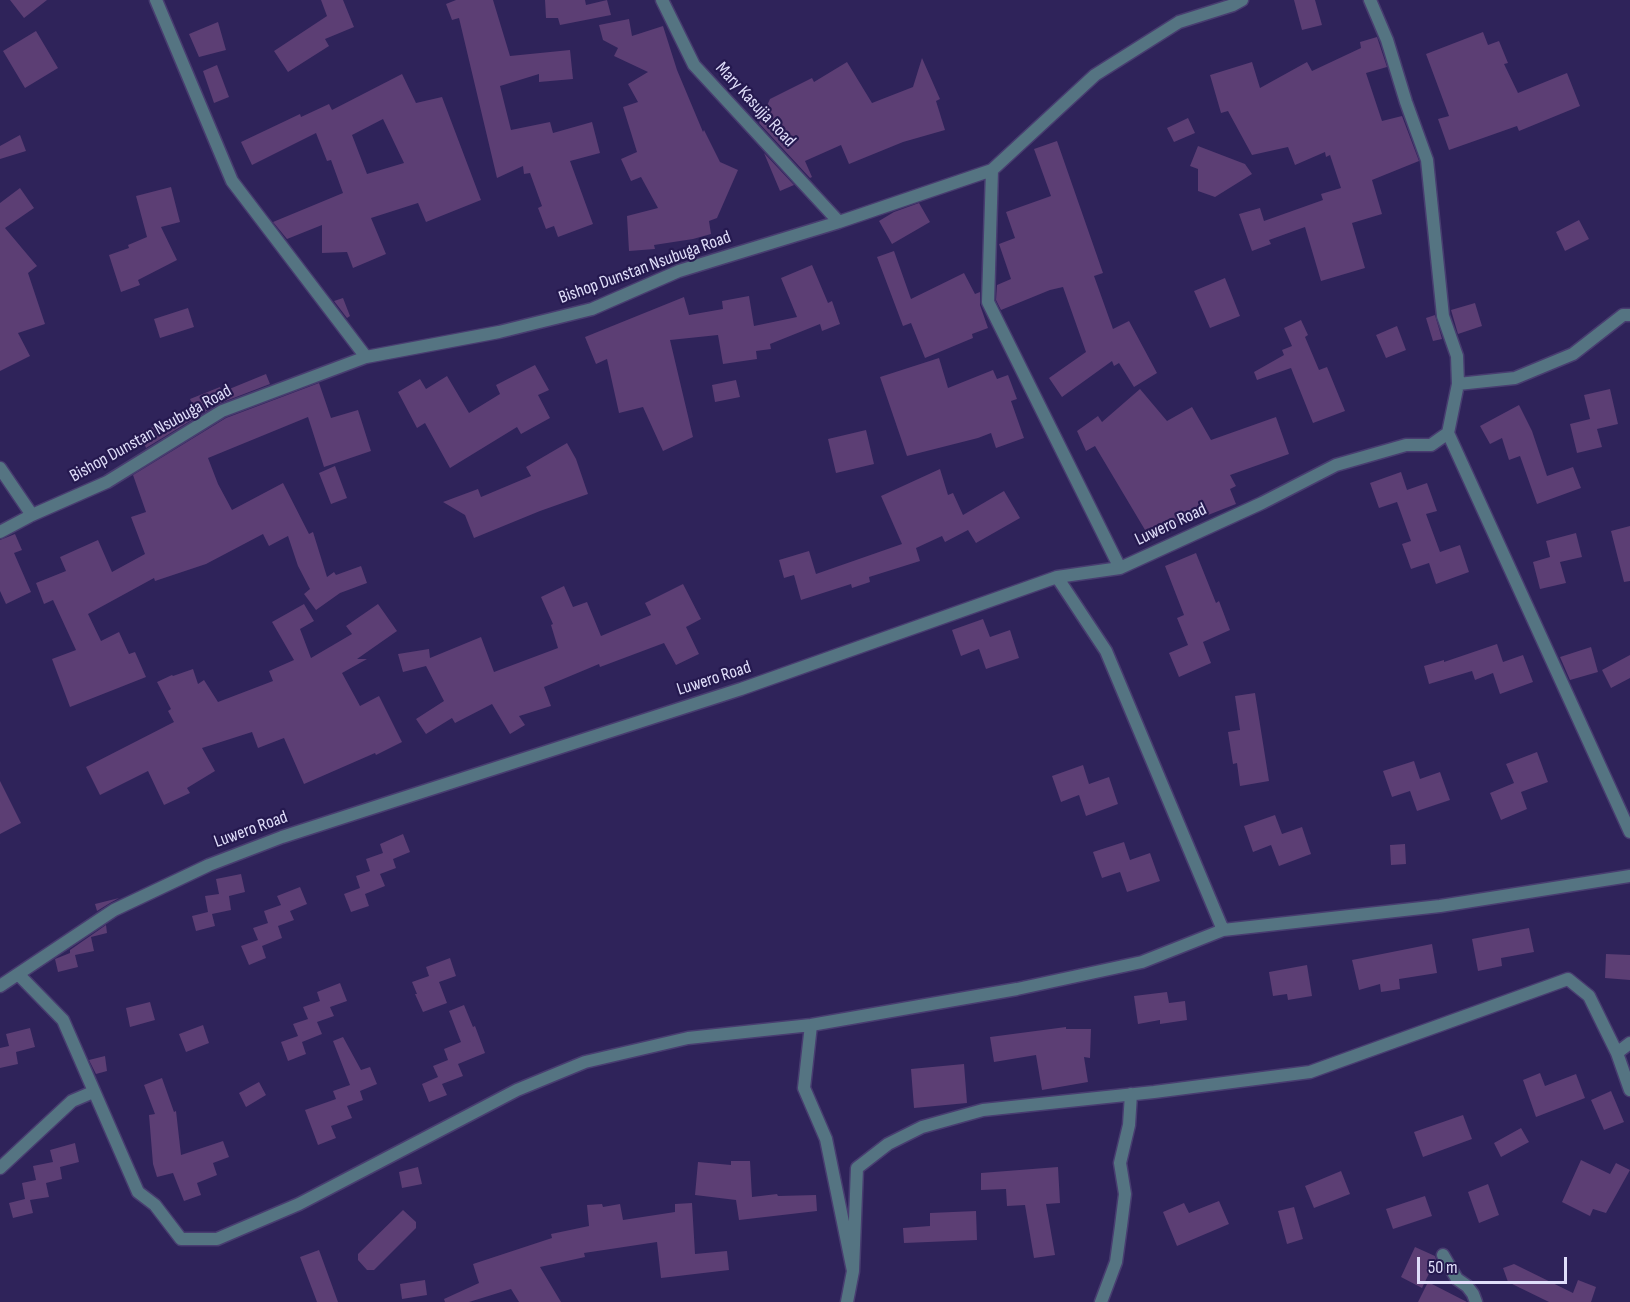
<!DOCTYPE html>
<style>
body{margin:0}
#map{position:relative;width:1630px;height:1302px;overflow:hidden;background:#2f235a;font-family:"Sofia Sans Condensed",sans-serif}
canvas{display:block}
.scale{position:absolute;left:1417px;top:1257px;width:150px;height:27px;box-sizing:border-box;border:3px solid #e0defa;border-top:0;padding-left:8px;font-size:18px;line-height:21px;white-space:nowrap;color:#e0defa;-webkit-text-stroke:4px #25194f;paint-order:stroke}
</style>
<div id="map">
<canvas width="1630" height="1302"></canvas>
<div class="scale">50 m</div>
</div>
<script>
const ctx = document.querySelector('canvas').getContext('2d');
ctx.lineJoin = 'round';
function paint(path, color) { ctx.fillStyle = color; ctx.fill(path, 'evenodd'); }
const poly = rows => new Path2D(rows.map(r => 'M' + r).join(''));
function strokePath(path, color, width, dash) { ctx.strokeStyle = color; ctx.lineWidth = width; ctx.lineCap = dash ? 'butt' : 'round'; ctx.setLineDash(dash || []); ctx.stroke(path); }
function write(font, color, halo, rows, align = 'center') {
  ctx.font = font + ' "Sofia Sans Condensed",sans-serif'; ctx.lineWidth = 4.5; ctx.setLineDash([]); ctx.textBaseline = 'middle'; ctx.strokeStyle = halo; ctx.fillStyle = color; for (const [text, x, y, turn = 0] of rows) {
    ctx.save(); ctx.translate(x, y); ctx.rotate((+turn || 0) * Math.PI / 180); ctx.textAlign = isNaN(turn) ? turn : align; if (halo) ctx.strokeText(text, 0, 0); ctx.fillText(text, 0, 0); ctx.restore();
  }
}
const building = poly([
 [10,0,47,0,24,18],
 [321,0,343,0,354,27,325,39,329,46,288,72,274,51,327,16],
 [456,0,493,0,510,56,570,50,573,79,539,82,539,74,500,86,511,130,550,122,553,133,592,122,600,153,570,161,593,224,558,237,554,226,546,229,538,208,542,206,530,173,524,174,523,166,497,178,459,18,452,20,446,4],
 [545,0,585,0,586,5,607,0,611,15,560,25,558,18,546,18],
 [1294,0,1315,0,1322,25,1302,30],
 [629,19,632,36,663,26,677,70,703,132,704,130,720,162,738,170,717,218,709,221,711,234,693,239,654,245,655,249,629,251,627,216,658,208,641,177,631,181,621,159,637,152,623,107,638,102,628,84,648,72,614,56,618,48,603,40,599,25],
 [218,22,226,50,199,57,189,34],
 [36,31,58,68,25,88,3,51],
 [1483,32,1488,45,1499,41,1508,63,1504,64,1518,93,1567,73,1580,106,1519,131,1517,126,1449,150,1438,119,1449,116,1426,54],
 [1377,37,1387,67,1366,73,1382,121,1402,116,1419,161,1372,180,1382,214,1352,223,1365,268,1321,281,1305,227,1269,240,1271,244,1252,251,1239,214,1260,208,1264,221,1323,200,1321,194,1341,188,1330,155,1326,157,1325,152,1295,165,1288,147,1252,155,1228,111,1221,113,1210,75,1252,62,1260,88,1307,62,1312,71,1361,48,1360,42],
 [922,58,940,99,936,101,945,130,903,142,849,164,841,145,805,161,812,177,810,178,759,123,770,99,812,78,814,82,847,62,872,103,913,87],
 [217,65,229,97,214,103,203,71],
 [402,74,416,103,442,97,481,200,426,222,418,203,371,218,386,254,353,268,347,252,322,253,322,225,287,239,273,222,343,193,331,160,327,161,316,133,252,165,241,142,300,114,301,117,329,104,332,110],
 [383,119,404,163,367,174,352,135],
 [1188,118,1195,133,1174,142,1167,128],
 [20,135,26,151,0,159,0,146],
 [1057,141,1103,273,1094,276,1113,329,1129,321,1157,373,1134,387,1119,363,1114,366,1112,361,1062,397,1049,378,1086,352,1063,287,1050,290,1001,310,996,300,997,285,1011,279,999,244,1015,238,1006,212,1051,196,1034,149],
 [1198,146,1245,164,1252,174,1215,197,1198,191,1198,169,1190,166],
 [764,153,794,185,780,191],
 [171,187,180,222,161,227,177,260,138,280,140,285,121,292,109,255,129,248,128,245,147,237,136,196],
 [20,188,34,208,5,228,37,266,28,273,45,324,18,333,30,356,0,371,0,203],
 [919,203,930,222,892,244,879,221,894,212],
 [1579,220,1589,239,1565,251,1556,232],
 [894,251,911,299,964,273,975,294,980,292,980,305,988,328,972,334,973,338,925,358,911,323,903,326,877,257],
 [812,265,828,303,832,301,840,324,822,331,820,324,770,344,771,349,756,351,757,359,723,364,718,335,670,340,693,437,663,451,643,407,619,413,607,359,596,364,585,337,684,297,689,315,723,309,722,301,749,296,754,326,797,317,781,278],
 [1225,278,1240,316,1210,328,1194,291],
 [343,298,350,316,347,318,334,301],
 [1475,303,1482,326,1458,334,1451,310],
 [188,308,194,327,160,338,154,319],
 [1435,315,1442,339,1433,341,1426,318],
 [1301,320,1308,335,1305,337,1319,370,1327,367,1345,411,1313,423,1291,368,1257,380,1254,372,1284,355,1282,350,1292,346,1284,328],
 [1397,326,1406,350,1386,358,1376,335],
 [939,358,948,388,993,370,997,379,1008,375,1017,399,1011,401,1024,438,996,448,991,433,978,438,907,456,880,377],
 [535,365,549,390,538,395,550,418,521,434,517,427,450,468,425,423,417,428,398,392,420,379,426,389,447,376,469,413,500,394,496,385],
 [266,374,270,384,218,404,146,448,140,432,195,411,190,399,220,387,222,392],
 [736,380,740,397,715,402,712,385],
 [319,383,331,418,358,410,371,451,324,467,308,417,208,458,218,484,232,510,283,483,309,534,313,532,327,577,334,572,336,575,361,566,367,583,340,593,316,610,304,594,310,589,298,566,288,536,269,546,263,534,206,564,155,581,154,578,88,614,101,641,119,632,129,654,135,652,146,677,70,707,52,659,76,650,53,600,44,604,36,583,66,571,60,557,98,540,112,572,145,554,131,517,146,512,133,475,226,418],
 [1140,389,1167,421,1192,407,1211,440,1276,417,1289,454,1230,475,1236,486,1230,489,1236,504,1208,515,1205,507,1151,540,1095,446,1086,451,1077,431,1098,416,1102,422],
 [1610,389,1618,424,1597,429,1602,447,1577,453,1570,424,1590,419,1584,395],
 [1519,405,1532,431,1547,476,1573,467,1581,488,1537,504,1520,456,1509,460,1502,438,1490,444,1480,426],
 [866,430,874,464,836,473,828,439],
 [567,443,576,459,588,494,540,511,474,538,465,515,443,502,478,489,481,497,531,476,526,467],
 [335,466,347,498,331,504,319,473],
 [940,469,948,495,953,493,963,515,1004,491,1020,518,976,543,968,530,945,542,942,536,916,548,920,561,869,577,870,582,852,588,851,584,801,600,794,575,784,578,779,560,809,551,816,574,902,544,881,496],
 [1401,472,1407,490,1427,483,1437,511,1426,514,1440,552,1460,545,1469,572,1436,584,1429,563,1411,569,1402,544,1411,541,1397,502,1379,508,1370,483],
 [1630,526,1630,581,1624,582,1611,531],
 [1576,533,1582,557,1560,562,1566,583,1540,589,1533,562,1550,557,1546,541],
 [15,534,22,550,14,553,31,592,6,604,0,591,0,540],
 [1196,553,1216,603,1219,601,1230,630,1203,642,1211,663,1179,677,1169,653,1188,645,1177,618,1184,615,1165,566],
 [683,584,701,619,686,627,699,654,676,665,664,643,600,667,599,664,544,687,551,706,519,716,525,725,510,734,492,704,455,723,452,718,426,734,416,719,444,701,426,666,403,672,398,654,429,649,430,658,481,637,494,672,558,648,551,625,553,624,541,597,564,586,573,607,587,602,601,636,651,615,645,603],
 [304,604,314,621,300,629,311,658,352,634,346,626,378,604,397,631,357,659,367,659,342,673,360,706,379,696,402,742,376,755,375,753,304,784,284,738,258,748,252,732,202,748,215,771,187,788,190,793,164,805,148,771,100,795,86,767,174,722,168,711,171,709,157,682,172,675,173,676,193,669,198,684,204,680,218,702,273,681,269,671,294,660,272,622],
 [983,619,990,637,1010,630,1019,658,986,669,979,649,961,656,952,630],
 [1497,644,1503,662,1523,655,1533,682,1500,694,1493,673,1475,680,1472,671,1429,684,1424,666,1444,660,1444,662],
 [1591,647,1598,672,1570,680,1560,657],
 [1630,655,1630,678,1611,688,1602,670],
 [1255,693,1269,781,1240,786,1237,763,1233,764,1228,732,1240,730,1235,696],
 [1537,752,1548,782,1521,792,1527,809,1501,820,1490,793,1514,783,1506,764],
 [1414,761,1420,779,1440,772,1450,800,1417,811,1410,791,1392,797,1383,771],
 [1083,765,1089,784,1109,777,1118,804,1086,816,1079,795,1061,802,1052,776],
 [0,781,21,823,0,834],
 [1275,815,1282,834,1302,827,1311,854,1279,866,1271,845,1253,852,1244,826],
 [403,834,410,852,393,859,396,868,380,874,385,886,365,894,369,906,351,912,344,894,360,888,356,876,370,871,366,859,383,853,380,844],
 [1124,842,1130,860,1150,853,1160,881,1127,892,1120,872,1102,878,1093,852],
 [1405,844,1406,864,1391,865,1390,845],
 [241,874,245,892,229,896,231,910,212,914,215,926,196,931,192,916,208,912,205,896,219,894,216,879],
 [300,887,307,904,290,911,294,920,278,926,282,938,262,946,266,958,249,965,241,946,258,940,253,928,268,923,264,911,281,905,277,896],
 [119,898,110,903,97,911,95,904],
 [106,925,107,933,91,937,94,951,75,955,78,967,58,972,55,959,70,953,70,950],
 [1529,928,1534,952,1501,958,1502,966,1478,971,1472,939],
 [1432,944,1437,973,1399,979,1400,989,1381,992,1380,984,1359,990,1352,960],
 [1606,954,1630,955,1630,980,1605,978],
 [450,958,456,976,439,982,447,1003,423,1012,415,994,417,994,412,982,429,976,426,967],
 [1307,965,1312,996,1288,1000,1287,994,1273,996,1269,972],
 [340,983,347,1001,330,1007,334,1016,317,1022,322,1034,302,1042,306,1054,288,1061,281,1042,298,1036,293,1024,308,1019,303,1007,320,1001,317,992],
 [1167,992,1169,1003,1185,1001,1187,1020,1160,1024,1160,1020,1138,1024,1134,996],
 [150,1002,155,1020,130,1027,126,1008],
 [464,1005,473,1027,475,1026,485,1053,458,1064,463,1076,442,1084,447,1095,429,1102,422,1084,438,1077,433,1066,448,1060,444,1049,461,1042,449,1011],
 [203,1025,209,1043,186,1052,179,1034],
 [1066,1027,1066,1029,1091,1029,1090,1058,1084,1057,1088,1082,1042,1090,1036,1055,994,1062,990,1037],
 [30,1028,35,1047,16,1052,18,1064,0,1068,0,1048,9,1046,6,1034],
 [343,1037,361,1070,370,1067,377,1084,360,1091,363,1100,347,1106,352,1118,331,1126,336,1138,318,1145,305,1110,336,1099,333,1091,350,1085,333,1041],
 [105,1056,107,1071,96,1074,89,1060],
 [964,1064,967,1103,914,1108,911,1069],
 [1540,1073,1545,1086,1576,1074,1585,1098,1536,1117,1523,1080],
 [162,1078,174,1112,176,1111,181,1155,223,1141,229,1157,213,1163,217,1175,197,1183,201,1195,184,1201,173,1173,157,1177,153,1164,149,1115,155,1114,144,1085],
 [259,1082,266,1095,246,1107,239,1093],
 [1611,1091,1624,1122,1604,1130,1591,1100],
 [1463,1115,1472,1139,1423,1157,1414,1132],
 [1521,1128,1529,1142,1501,1157,1494,1143],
 [75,1143,79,1162,60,1167,62,1179,46,1183,49,1197,30,1200,33,1213,13,1218,9,1203,25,1199,22,1183,36,1180,33,1166,53,1162,50,1150],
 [1581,1160,1610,1174,1616,1163,1630,1170,1606,1213,1593,1209,1590,1216,1562,1202],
 [731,1161,750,1161,752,1197,777,1194,778,1196,816,1195,817,1211,739,1220,736,1200,695,1195,698,1162,731,1165],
 [418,1167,422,1184,402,1188,399,1172],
 [1058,1167,1060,1203,1046,1204,1055,1255,1034,1258,1025,1205,1007,1206,1006,1189,981,1190,981,1173],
 [1341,1171,1350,1194,1314,1208,1305,1186],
 [1488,1184,1499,1215,1479,1223,1468,1192],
 [1425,1196,1432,1216,1393,1229,1386,1209],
 [1219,1201,1229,1224,1177,1246,1163,1212,1184,1203,1189,1213],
 [692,1203,695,1254,727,1251,729,1270,661,1278,657,1242,584,1253,585,1257,540,1267,561,1302,519,1302,511,1289,469,1302,445,1302,444,1299,479,1283,473,1264,552,1238,551,1234,589,1226,587,1205,602,1204,603,1207,620,1204,623,1220,675,1212,675,1204],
 [1294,1207,1303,1239,1287,1244,1278,1211],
 [403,1210,416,1222,416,1228,374,1270,367,1270,358,1260,358,1254],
 [976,1211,977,1240,904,1243,903,1228,930,1226,930,1213],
 [1415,1247,1435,1256,1436,1259,1422,1288,1401,1277],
 [319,1250,338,1302,317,1302,300,1257],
 [1514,1264,1573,1293,1578,1280,1596,1287,1591,1302,1549,1302,1508,1282,1503,1268],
 [425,1280,427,1295,402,1299,400,1284],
 [1428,1282,1467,1302,1418,1302]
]);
const minor = poly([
 [156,0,232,181,366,357],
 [662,0,694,65,839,222],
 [1370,0,1387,40,1406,102,1427,160,1443,316,1457,356,1458,384,1448,433,1630,832],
 [992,170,988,302,1120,568],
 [1458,384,1515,378,1573,354,1623,315,1630,315],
 [0,468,32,515],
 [0,532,32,515,107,482,222,411,366,357,499,332,592,309,679,271,839,222,992,170,1095,75,1179,22,1233,5,1242,0],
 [1057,577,1106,651,1223,930],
 [19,975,63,1020,138,1192,155,1205,181,1239,217,1239,299,1204,517,1090,585,1062,688,1038,811,1025,1017,989,1142,962,1223,930,1440,906,1630,876],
 [0,986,114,910,209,865,282,837,741,689,1057,577,1120,568,1262,503,1336,465,1406,445,1431,445,1448,433],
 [811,1025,804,1088,826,1139,853,1271,847,1302],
 [1617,1053,1630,1043],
 [0,1168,72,1101,93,1092],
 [1443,1255,1457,1279,1467,1286,1473,1294,1476,1302],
 [853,1271,857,1168,888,1144,922,1127,983,1110,1154,1092,1310,1072,1568,979,1589,996,1617,1053,1630,1090],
 [1101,1302,1116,1262,1121,1226,1125,1194,1120,1163,1129,1125,1131,1094]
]);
const streetNames = [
 ["Mary Kasujja Road",755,105,47],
 ["Bishop Dunstan Nsubuga Road",645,268,-20],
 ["Bishop Dunstan Nsubuga Road",151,434,-29],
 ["Luwero Road",1171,525,-25],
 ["Luwero Road",714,679,-18],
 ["Luwero Road",251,830,-20]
];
paint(building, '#5c3e74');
strokePath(minor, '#483d70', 15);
strokePath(minor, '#557482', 12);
write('18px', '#e0defa', '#25194f', streetNames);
</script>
